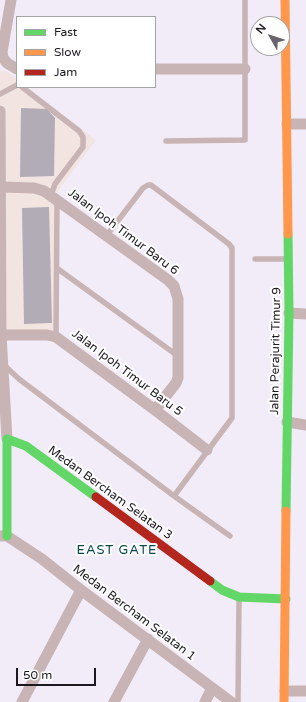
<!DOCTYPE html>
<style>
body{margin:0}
#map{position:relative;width:306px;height:702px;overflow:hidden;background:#f2ecf8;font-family:"Varela Round",sans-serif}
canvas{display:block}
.legend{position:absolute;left:16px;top:16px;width:140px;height:72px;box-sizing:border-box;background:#fff;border:1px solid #a4a3a6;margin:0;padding:5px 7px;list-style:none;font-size:12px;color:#1c1820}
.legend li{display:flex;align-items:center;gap:8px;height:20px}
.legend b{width:20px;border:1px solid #a4a3a6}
.north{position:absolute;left:250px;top:16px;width:40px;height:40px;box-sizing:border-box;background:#fff;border:1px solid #a4a3a6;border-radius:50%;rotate:309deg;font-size:11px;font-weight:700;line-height:16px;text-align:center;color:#1c1820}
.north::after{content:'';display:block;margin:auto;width:14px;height:18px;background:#67626c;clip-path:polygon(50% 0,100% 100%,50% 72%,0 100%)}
.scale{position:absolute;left:16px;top:668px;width:80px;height:18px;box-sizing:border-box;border:2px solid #1c1820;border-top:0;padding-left:5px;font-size:12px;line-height:14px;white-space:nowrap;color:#1c1820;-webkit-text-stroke:3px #fff;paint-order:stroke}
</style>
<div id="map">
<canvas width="306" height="702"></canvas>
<ul class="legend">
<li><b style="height:5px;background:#63d668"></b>Fast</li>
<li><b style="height:5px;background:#ff974d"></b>Slow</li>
<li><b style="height:5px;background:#b3261e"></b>Jam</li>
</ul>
<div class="north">N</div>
<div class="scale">50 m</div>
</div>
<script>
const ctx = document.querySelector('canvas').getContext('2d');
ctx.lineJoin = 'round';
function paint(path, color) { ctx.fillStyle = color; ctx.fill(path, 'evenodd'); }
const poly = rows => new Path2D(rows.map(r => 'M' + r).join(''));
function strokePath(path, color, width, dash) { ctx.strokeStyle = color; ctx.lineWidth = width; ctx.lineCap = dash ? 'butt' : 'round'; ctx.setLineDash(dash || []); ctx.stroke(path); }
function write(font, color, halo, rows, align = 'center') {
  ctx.font = font + ' "Varela Round",sans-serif'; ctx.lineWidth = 4; ctx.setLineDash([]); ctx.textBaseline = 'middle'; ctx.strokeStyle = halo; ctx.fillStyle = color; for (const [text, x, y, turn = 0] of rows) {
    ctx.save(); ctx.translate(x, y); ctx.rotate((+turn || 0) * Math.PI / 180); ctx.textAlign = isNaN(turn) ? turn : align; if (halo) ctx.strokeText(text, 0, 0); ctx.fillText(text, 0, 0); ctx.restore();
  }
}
const commercial = poly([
 [0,71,6,71,17,79,17,87,27,87,96,140,55,195,56,334,0,337]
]);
const building = poly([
 [21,108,47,109,55,118,54,176,20,177],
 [49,207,52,323,24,324,22,208]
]);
const lane = poly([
 [22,87,79,131,83,137,83,147,55,184,51,195],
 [0,94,17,85],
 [166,141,245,140,245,0],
 [107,235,143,188,148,185,151,185,229,244,232,248,232,418,174,496],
 [255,259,288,259],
 [58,269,178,356],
 [56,337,57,201],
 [4,365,19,379,174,496,230,536],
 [238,702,239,597]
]);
const street = poly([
 [11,0,2,52,3,58,7,63,17,69],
 [155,69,245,69],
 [0,111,1,335,7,439],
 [287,124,306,124],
 [1,187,34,188,44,191,168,280,174,286,178,299,178,378,176,383,155,410],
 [289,313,306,314],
 [0,335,47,335,56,337,155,410,207,450],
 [287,422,306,425],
 [0,536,7,536,42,559,81,590,231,702],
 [285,691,306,691],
 [22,702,81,590],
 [114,702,148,639],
 [205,702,212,688]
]);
const fast = poly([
 [286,511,289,313,288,234],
 [7,536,7,439,26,446,96,497],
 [210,581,222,590,239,597,286,599]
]);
const slow = poly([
 [285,0,288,234],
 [284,702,286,511]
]);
const jam = poly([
 [96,497,210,581]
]);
const streetNames = [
 ["Jalan Ipoh Timur Baru 6",123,232,37],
 ["Jalan Perajurit Timur 9",276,351,-89],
 ["Jalan Ipoh Timur Baru 5",127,373,37],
 ["Medan Bercham Selatan 3",110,493,36],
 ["Medan Bercham Selatan 1",134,613,37]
];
const neighbourhoodNames = [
 ["EAST GATE",117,551]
];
paint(commercial, '#f2e4e1');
paint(building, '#b1acb6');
strokePath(lane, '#c8b4b4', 5.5);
strokePath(street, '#c8b4b4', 11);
strokePath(fast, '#63d668', 9);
strokePath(slow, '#ff974d', 9);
strokePath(jam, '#b3261e', 9);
write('12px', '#1c1820', '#fff', streetNames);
ctx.letterSpacing = '1px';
write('13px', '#044746', '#fff', neighbourhoodNames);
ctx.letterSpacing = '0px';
</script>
